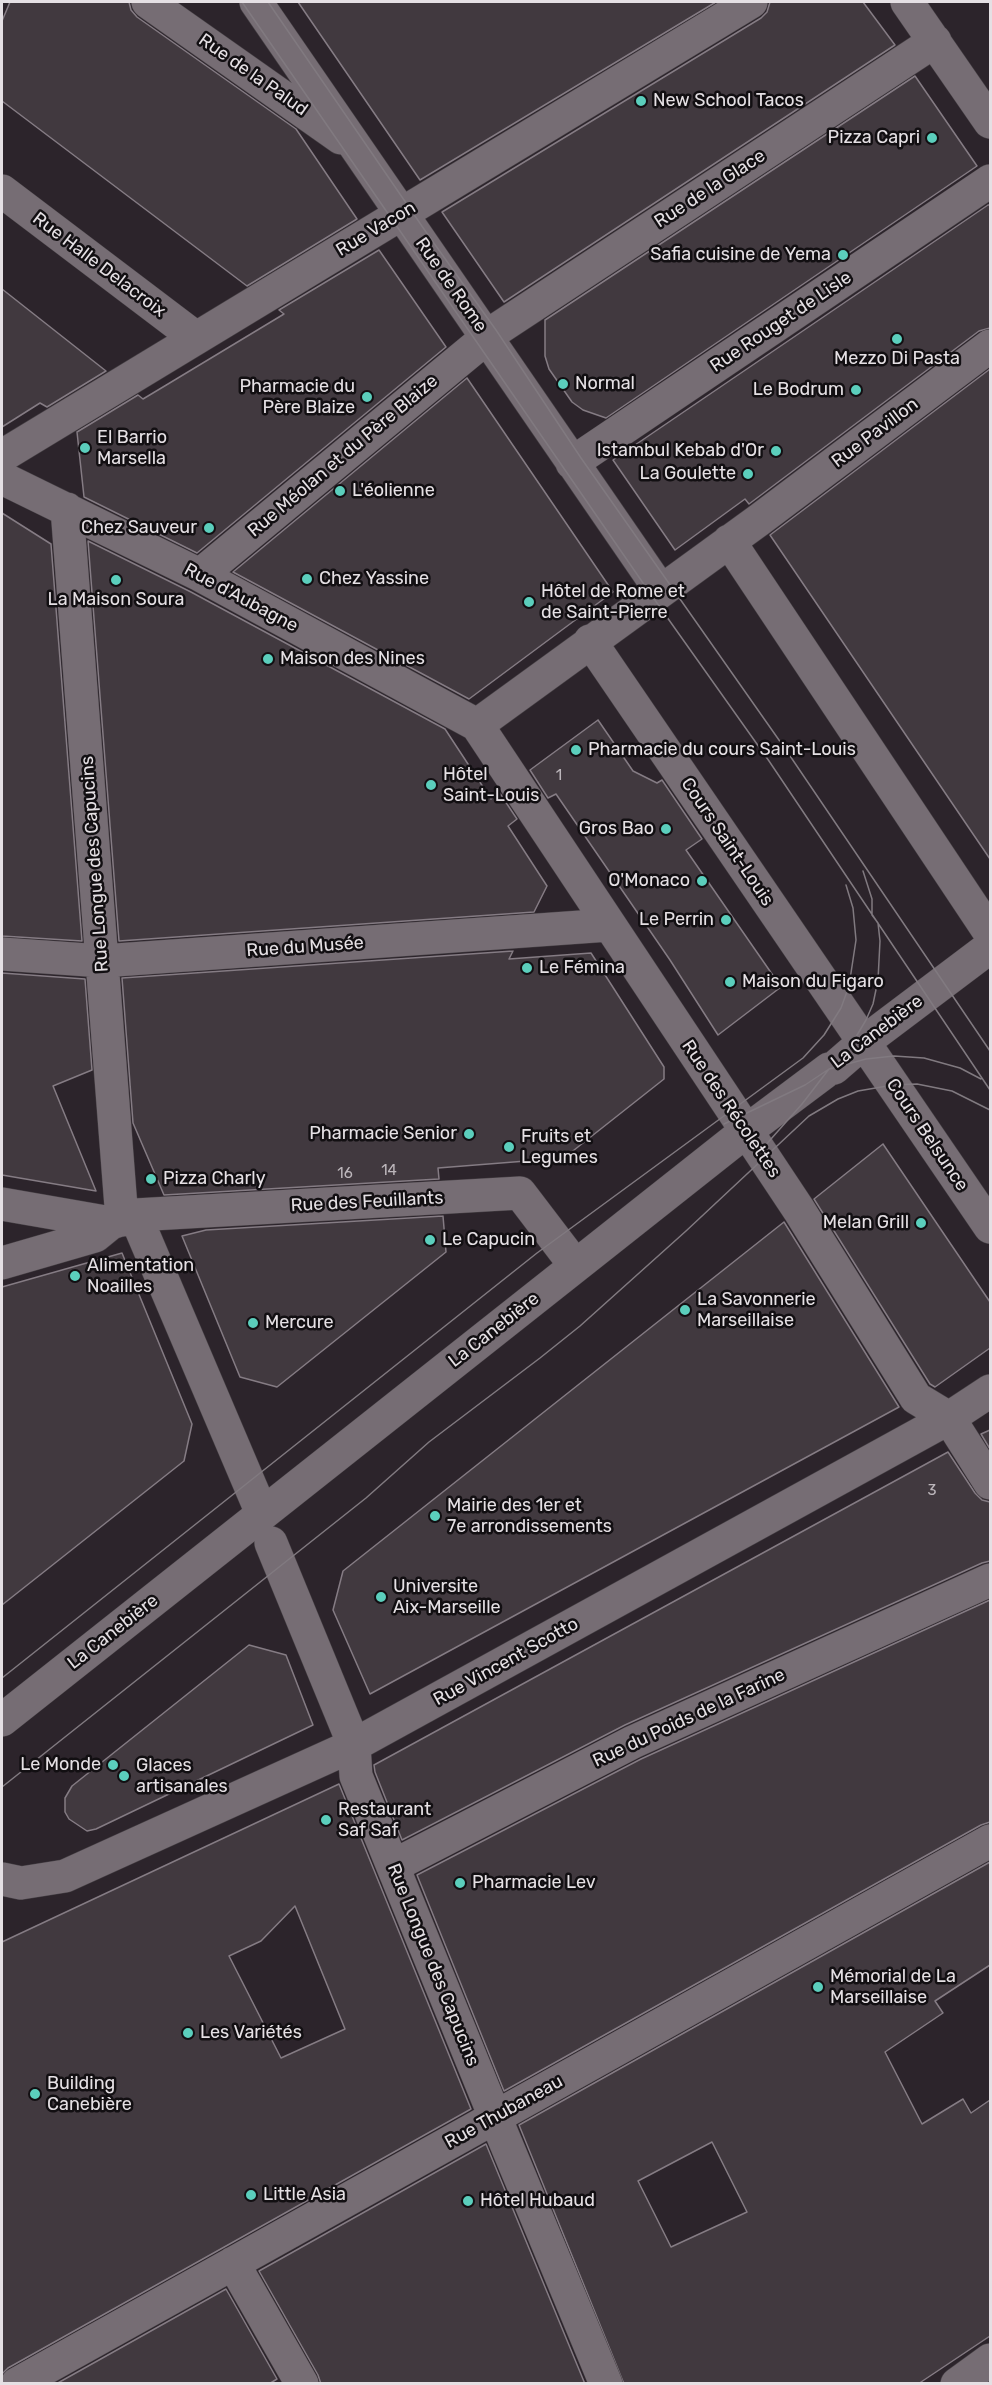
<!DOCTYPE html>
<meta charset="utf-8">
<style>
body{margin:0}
#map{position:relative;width:992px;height:2385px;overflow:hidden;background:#2c242b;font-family:Rubik,sans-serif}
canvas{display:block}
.frame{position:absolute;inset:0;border:3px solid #e5e0e4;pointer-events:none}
</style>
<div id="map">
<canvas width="992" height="2385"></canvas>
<div class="frame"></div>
</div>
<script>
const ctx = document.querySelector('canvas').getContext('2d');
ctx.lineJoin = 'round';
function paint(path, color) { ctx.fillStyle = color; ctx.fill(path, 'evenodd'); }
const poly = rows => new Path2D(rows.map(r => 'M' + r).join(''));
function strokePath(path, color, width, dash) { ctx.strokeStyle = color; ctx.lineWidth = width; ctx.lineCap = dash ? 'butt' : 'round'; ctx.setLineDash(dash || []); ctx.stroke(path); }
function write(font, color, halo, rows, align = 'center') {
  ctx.font = font + ' Rubik,sans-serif'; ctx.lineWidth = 5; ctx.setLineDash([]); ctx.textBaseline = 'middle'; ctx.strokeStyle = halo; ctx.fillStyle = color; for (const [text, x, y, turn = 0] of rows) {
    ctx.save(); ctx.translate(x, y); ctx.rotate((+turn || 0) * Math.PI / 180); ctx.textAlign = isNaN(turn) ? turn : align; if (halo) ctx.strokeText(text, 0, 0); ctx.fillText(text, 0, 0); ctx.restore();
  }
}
const building = poly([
 [10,2,129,2,131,10,137,17,296,129,357,219,247,286,2,101,2,21,10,2],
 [298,2,716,2,420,180,298,2],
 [770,2,863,2,895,45,504,302,442,212,761,18,767,12,770,2],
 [915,76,977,166,606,418,583,410,572,402,549,369,545,356,545,320,915,76],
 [988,205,990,205,990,328,979,331,749,504,745,499,675,550,613,460,988,205],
 [379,250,446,347,197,553,84,497,77,432,138,395,143,399,168,384,284,314,279,310,379,250],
 [2,289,106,371,47,407,40,403,2,427,2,289],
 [990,369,990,859,770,535,990,369],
 [467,378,613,592,469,699,233,572,467,378],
 [2,513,51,544,82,941,2,936,2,513],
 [88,541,191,592,445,729,491,799,499,792,517,819,508,826,547,886,534,912,119,941,88,541],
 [598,720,633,771,657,783,662,780,702,839,686,850,781,987,718,1035,670,960,556,794,548,798,530,770,598,720],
 [513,951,509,959,591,953,664,1067,664,1079,564,1158,438,1168,439,1179,164,1195,133,1123,122,978,513,951],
 [2,973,85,979,92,1070,53,1086,96,1191,2,1175,2,973],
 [883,1144,990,1302,990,1348,935,1387,930,1384,814,1199,883,1144],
 [443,1216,446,1252,277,1387,240,1377,182,1236,206,1230,443,1216],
 [784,1222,899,1407,370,1694,333,1610,343,1571,784,1222],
 [122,1253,192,1424,184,1461,2,1605,2,1287,122,1253],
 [990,1430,990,1449,981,1434,990,1430],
 [948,1452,975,1493,982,1500,990,1502,990,1561,982,1563,625,1725,402,1840,375,1772,374,1765,948,1452],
 [990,1600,990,1822,981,1825,504,2091,417,1875,641,1759,990,1600],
 [249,1645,286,1655,313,1725,96,1829,87,1831,69,1819,65,1812,65,1798,72,1786,249,1645],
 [339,1784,471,2109,8,2368,2,2374,2,1942,339,1784],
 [295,1906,345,2029,281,2058,229,1956,261,1941,295,1906],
 [990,1862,990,1965,935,2001,943,2013,885,2052,922,2124,963,2099,971,2113,990,2100,990,2336,918,2384,624,2384,519,2125,990,1862],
 [712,2142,747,2212,671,2247,638,2181,712,2142],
 [486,2144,585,2384,321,2384,318,2375,259,2271,486,2144],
 [226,2289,277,2379,269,2384,56,2384,226,2289]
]);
const minor = poly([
 [148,2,341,138],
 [256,2,661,591],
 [907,2,990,122],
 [2,191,196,338],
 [2,456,751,2],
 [572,463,990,181],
 [2,478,200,575,477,725,799,1210,916,1398,949,1418,990,1483],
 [67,509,122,1220],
 [729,541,990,933],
 [200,575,496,330,935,41],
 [590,641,990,1227],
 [477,725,759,520,990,346],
 [2,954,102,961,609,925],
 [2,1204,111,1223,135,1215,520,1193,568,1256],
 [135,1215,258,1504],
 [2,1263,95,1236,111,1223],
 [271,1543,354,1745,356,1776,495,2117,606,2384],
 [2,1720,745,1132,829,1069,834,1068,864,1042,990,947],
 [393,1866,633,1742,990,1580],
 [2,1879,21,1883,65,1876,354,1745,949,1418,990,1391],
 [233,2263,302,2384],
 [17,2384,990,1841],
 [957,2384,990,2360]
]);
const tram = poly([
 [242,2,652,596,769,761,990,1090],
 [268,2,426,232,496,330,581,458,786,750,990,1051],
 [432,248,446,288],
 [724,1124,805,1085,829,1069,866,1059,894,1056,924,1058,960,1068,981,1079],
 [755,1157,802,1104,829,1069,834,1068,850,1047,866,1020,873,1004,878,980,880,941,878,923,872,915,872,899,863,871],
 [2,1678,537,1253,803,1058,824,1035,841,1008,849,986,856,940,853,908,846,885],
 [2,1787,366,1498,429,1442,540,1358,580,1326,686,1231,809,1116,838,1099,858,1091,893,1085,917,1084,952,1091,990,1110]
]);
const markers = [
 [641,101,6,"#5bcebc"],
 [932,138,6,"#5bcebc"],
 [843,255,6,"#5bcebc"],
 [897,339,6,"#5bcebc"],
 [563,384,6,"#5bcebc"],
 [856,390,6,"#5bcebc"],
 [367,397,6,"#5bcebc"],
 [85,448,6,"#5bcebc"],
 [776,451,6,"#5bcebc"],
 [748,474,6,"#5bcebc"],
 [340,491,6,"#5bcebc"],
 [209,528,6,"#5bcebc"],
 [307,579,6,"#5bcebc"],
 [116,580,6,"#5bcebc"],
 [529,602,6,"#5bcebc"],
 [268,659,6,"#5bcebc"],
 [576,750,6,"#5bcebc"],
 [431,785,6,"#5bcebc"],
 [666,829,6,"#5bcebc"],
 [702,881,6,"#5bcebc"],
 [726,920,6,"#5bcebc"],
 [527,968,6,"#5bcebc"],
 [730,982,6,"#5bcebc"],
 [469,1134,6,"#5bcebc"],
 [509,1147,6,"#5bcebc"],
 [151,1179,6,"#5bcebc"],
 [921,1223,6,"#5bcebc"],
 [430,1240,6,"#5bcebc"],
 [75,1276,6,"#5bcebc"],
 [685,1310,6,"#5bcebc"],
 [253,1323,6,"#5bcebc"],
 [435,1516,6,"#5bcebc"],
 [381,1597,6,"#5bcebc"],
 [113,1765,6,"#5bcebc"],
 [124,1776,6,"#5bcebc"],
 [326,1820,6,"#5bcebc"],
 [460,1883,6,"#5bcebc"],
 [818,1987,6,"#5bcebc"],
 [188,2033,6,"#5bcebc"],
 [35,2094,6,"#5bcebc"],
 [251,2195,6,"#5bcebc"],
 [468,2201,6,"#5bcebc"]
];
const numberNames = [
 ["1",559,776],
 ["14",389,1171],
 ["16",345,1174],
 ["3",932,1491]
];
const streetNames = [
 ["Rue de la Palud",253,75,35],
 ["Rue de la Glace",710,189,-33],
 ["Rue Vacon",376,229,-31],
 ["Rue Halle Delacroix",99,265,37],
 ["Rue de Rome",451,285,55],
 ["Rue Rouget de Lisle",781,322,-34],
 ["Rue Pavillon",875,433,-37],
 ["Rue Méolan et du Père Blaize",343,456,-40],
 ["Rue d'Aubagne",241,598,28],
 ["Cours Saint-Louis",727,842,56],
 ["Rue Longue des Capucins",95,864,-94],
 ["Rue du Musée",305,947,-4],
 ["La Canebière",877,1032,-37],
 ["Rue des Récolettes",731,1109,56],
 ["Cours Belsunce",927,1135,56],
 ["Rue des Feuillants",367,1202,-3],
 ["La Canebière",494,1330,-38],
 ["La Canebière",113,1632,-38],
 ["Rue Vincent Scotto",506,1662,-29],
 ["Rue du Poids de la Farine",689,1718,-25],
 ["Rue Longue des Capucins",433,1965,68],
 ["Rue Thubaneau",504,2112,-29]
];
const poiNames = [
 ["New School Tacos",653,101],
 ["Pizza Capri",920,138,"right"],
 ["Safia cuisine de Yema",831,255,"right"],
 ["Mezzo Di Pasta",897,359,"center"],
 ["Normal",575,384],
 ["Pharmacie du",355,387,"right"],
 ["Père Blaize",355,408,"right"],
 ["Le Bodrum",844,390,"right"],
 ["El Barrio",97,438],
 ["Marsella",97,459],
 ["Istambul Kebab d'Or",764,451,"right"],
 ["La Goulette",736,474,"right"],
 ["L'éolienne",352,491],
 ["Chez Sauveur",197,528,"right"],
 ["Chez Yassine",319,579],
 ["Hôtel de Rome et",541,592],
 ["de Saint-Pierre",541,613],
 ["La Maison Soura",116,600,"center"],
 ["Maison des Nines",280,659],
 ["Pharmacie du cours Saint-Louis",588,750],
 ["Hôtel",443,775],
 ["Saint-Louis",443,796],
 ["Gros Bao",654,829,"right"],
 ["O'Monaco",690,881,"right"],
 ["Le Perrin",714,920,"right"],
 ["Le Fémina",539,968],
 ["Maison du Figaro",742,982],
 ["Pharmacie Senior",457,1134,"right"],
 ["Fruits et",521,1137],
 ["Legumes",521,1158],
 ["Pizza Charly",163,1179],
 ["Melan Grill",909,1223,"right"],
 ["Le Capucin",442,1240],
 ["Alimentation",87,1266],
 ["Noailles",87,1287],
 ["La Savonnerie",697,1300],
 ["Marseillaise",697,1321],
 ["Mercure",265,1323],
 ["Mairie des 1er et",447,1506],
 ["7e arrondissements",447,1527],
 ["Universite",393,1587],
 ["Aix-Marseille",393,1608],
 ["Le Monde",101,1765,"right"],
 ["Glaces",136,1766],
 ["artisanales",136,1787],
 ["Restaurant",338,1810],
 ["Saf Saf",338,1831],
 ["Pharmacie Lev",472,1883],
 ["Mémorial de La",830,1977],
 ["Marseillaise",830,1998],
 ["Les Variétés",200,2033],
 ["Building",47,2084],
 ["Canebière",47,2105],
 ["Little Asia",263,2195],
 ["Hôtel Hubaud",480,2201]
];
paint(building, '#41393f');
strokePath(building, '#857c84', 1.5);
strokePath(minor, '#464045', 34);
strokePath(minor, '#766d74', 33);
strokePath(tram, '#817a80', 1.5);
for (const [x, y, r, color] of markers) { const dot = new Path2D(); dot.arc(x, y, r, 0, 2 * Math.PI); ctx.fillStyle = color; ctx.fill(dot); strokePath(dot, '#120f12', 2); }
write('15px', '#bcb6bb', null, numberNames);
write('18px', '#e5e0e4', '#120f12', streetNames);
write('18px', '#e5e0e4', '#120f12', poiNames, 'left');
</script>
